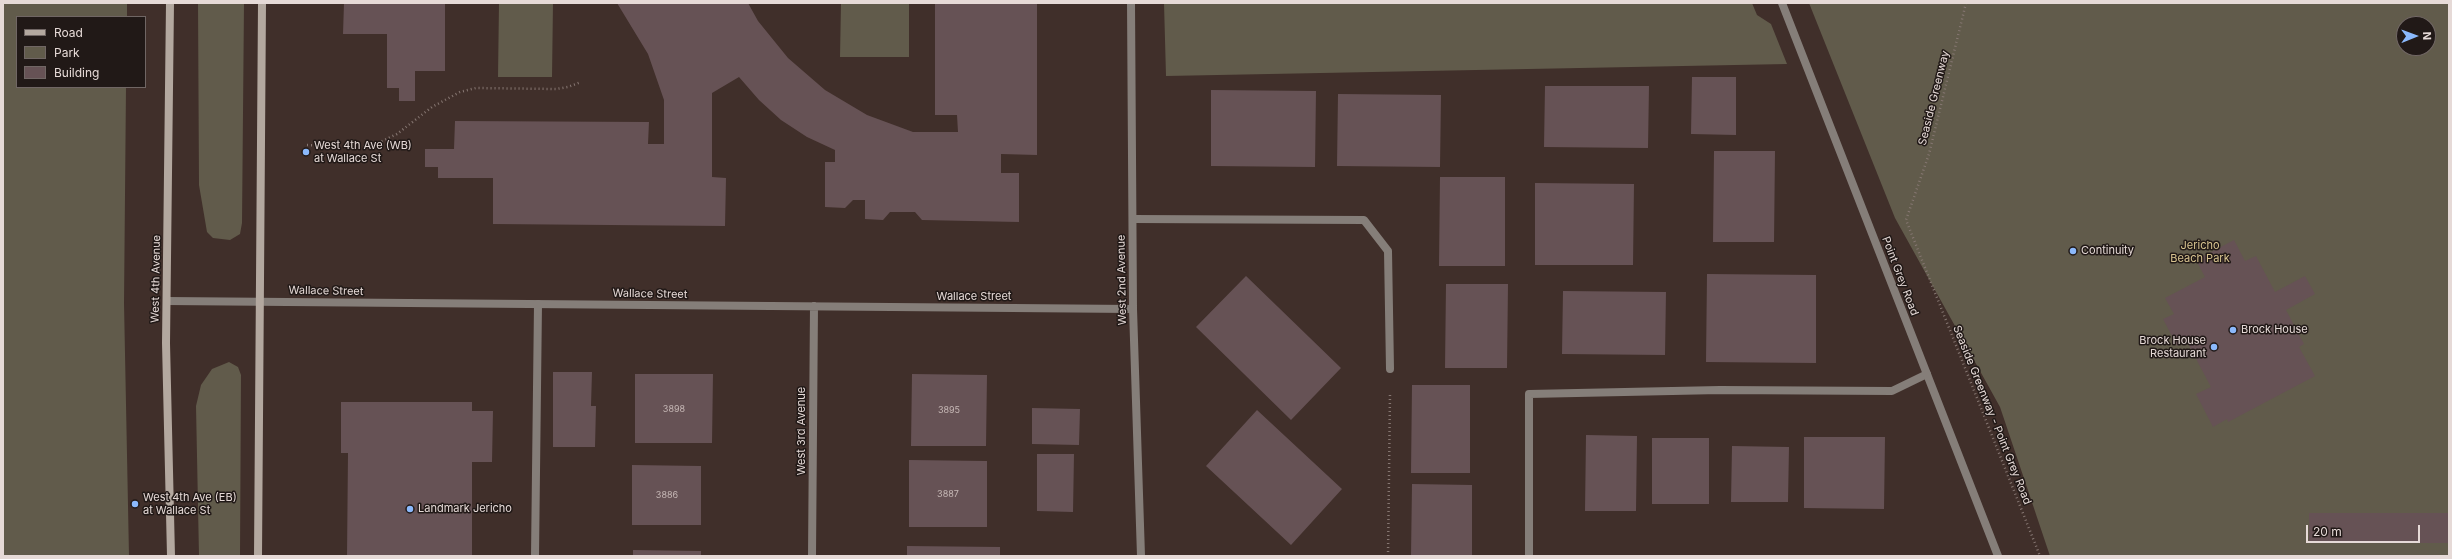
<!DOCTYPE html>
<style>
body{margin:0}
#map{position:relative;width:2452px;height:559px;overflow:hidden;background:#402f2a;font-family:Inter,sans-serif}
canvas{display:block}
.frame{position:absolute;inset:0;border:4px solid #e6dad7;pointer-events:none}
.legend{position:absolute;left:16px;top:16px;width:130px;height:72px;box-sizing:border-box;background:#211917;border:1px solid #706664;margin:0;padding:5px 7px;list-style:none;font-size:12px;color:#e6dad7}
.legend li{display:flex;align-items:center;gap:8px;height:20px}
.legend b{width:20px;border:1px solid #706664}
.north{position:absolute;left:2396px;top:16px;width:40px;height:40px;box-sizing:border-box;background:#211917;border:1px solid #706664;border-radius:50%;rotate:89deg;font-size:11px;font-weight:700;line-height:16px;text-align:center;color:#e6dad7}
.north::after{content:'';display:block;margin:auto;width:14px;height:18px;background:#8bb9fc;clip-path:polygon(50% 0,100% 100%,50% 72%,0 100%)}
.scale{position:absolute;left:2306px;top:525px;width:114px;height:18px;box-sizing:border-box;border:2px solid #e6dad7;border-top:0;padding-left:5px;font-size:12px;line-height:14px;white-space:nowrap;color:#e6dad7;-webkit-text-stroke:3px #211917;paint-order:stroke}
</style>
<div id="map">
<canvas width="2452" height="559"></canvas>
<div class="frame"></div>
<ul class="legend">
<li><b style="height:5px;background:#b3a89f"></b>Road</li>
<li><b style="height:11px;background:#615b4b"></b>Park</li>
<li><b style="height:11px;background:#665255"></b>Building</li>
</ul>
<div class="north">N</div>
<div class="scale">20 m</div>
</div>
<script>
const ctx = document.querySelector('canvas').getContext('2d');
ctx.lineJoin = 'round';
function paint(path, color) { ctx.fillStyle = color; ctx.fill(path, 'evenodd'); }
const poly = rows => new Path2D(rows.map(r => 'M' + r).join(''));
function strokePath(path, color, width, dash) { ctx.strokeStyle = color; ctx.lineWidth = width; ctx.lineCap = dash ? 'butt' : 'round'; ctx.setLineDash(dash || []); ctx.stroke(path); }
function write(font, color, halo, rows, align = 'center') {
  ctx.font = font + ' Inter,sans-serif'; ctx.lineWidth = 3; ctx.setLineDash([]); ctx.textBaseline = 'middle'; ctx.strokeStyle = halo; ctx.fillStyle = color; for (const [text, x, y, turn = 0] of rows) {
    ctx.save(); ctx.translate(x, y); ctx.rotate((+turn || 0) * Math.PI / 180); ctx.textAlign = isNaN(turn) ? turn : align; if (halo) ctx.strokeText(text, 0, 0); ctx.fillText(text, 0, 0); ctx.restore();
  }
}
const green = poly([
 [3,3,127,3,127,17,17,17,17,87,126,87,124,303,129,556,3,556],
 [198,3,244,3,242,223,240,234,230,240,213,238,207,232,199,185],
 [499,3,553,3,552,77,498,77],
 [841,3,909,3,909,57,840,57],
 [1164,3,1752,3,1757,15,1771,24,1787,64,1166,76],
 [1809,3,2449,3,2449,556,2050,556,2000,407,1895,218],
 [2404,24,2428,24,2428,48,2404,48],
 [229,362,238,367,241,375,240,556,199,556,196,406,201,385,212,369]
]);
const building = poly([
 [344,3,445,3,445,71,415,71,415,101,399,101,399,88,387,88,387,34,343,34],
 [617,3,748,3,758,21,788,58,825,90,867,115,913,132,958,132,957,115,935,115,935,3,1037,3,1037,155,1001,154,1001,173,1019,173,1019,222,922,220,915,212,890,212,883,220,865,219,865,200,853,200,845,208,825,207,825,162,835,162,835,150,807,137,781,120,759,100,739,77,712,93,712,177,726,178,725,226,493,224,493,178,438,178,438,167,425,167,425,149,454,149,455,121,649,122,648,144,664,144,664,100,648,54],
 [1692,77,1736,77,1736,135,1691,134],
 [1545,86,1649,86,1648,148,1544,147],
 [1211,90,1316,91,1315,167,1211,166],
 [1338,94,1441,95,1440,167,1337,166],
 [1714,151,1775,151,1774,242,1713,242],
 [1440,177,1505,177,1505,266,1439,266],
 [1535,183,1634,184,1633,265,1535,265],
 [2234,240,2245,261,2256,256,2275,292,2305,276,2315,294,2286,310,2304,344,2299,347,2315,376,2228,422,2227,419,2213,427,2196,394,2211,387,2186,340,2177,346,2163,319,2174,314,2165,298,2205,277,2196,260],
 [1707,274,1816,275,1816,363,1706,362],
 [1246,276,1341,368,1291,420,1196,327],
 [1446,284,1508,284,1507,368,1445,368],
 [1563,291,1666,292,1665,355,1562,354],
 [553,372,592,372,591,406,596,406,595,447,553,447],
 [635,374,713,374,712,443,635,443],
 [912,374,987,375,986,446,911,446],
 [1412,385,1470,385,1470,473,1411,473],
 [341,402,472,402,472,411,493,411,492,462,472,462,472,556,347,556,348,453,341,453],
 [1032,408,1080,409,1079,445,1032,444],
 [1257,410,1342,489,1291,545,1206,466],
 [1586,435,1637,436,1636,511,1585,511],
 [1804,437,1885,437,1884,509,1804,508],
 [1652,438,1709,438,1709,504,1652,504],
 [1732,446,1789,447,1788,502,1731,502],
 [1037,454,1074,454,1073,512,1037,511],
 [909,460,987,461,987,527,909,527],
 [632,465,701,466,701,525,632,525],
 [1412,484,1472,485,1472,556,1411,556],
 [2309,513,2449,513,2449,543,2309,543],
 [907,546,1000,547,1000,556,907,556],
 [633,550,701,551,701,556,633,556]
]);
const path = poly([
 [1966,3,1929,154,1906,220,2040,556],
 [307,145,370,147,397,134,432,107,460,92,476,88,556,89,568,87,581,82],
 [1388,556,1390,393]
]);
const lane = poly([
 [1133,219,1364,220,1388,251,1390,369],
 [535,556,538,304],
 [1529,556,1529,394,1720,390,1892,391,1927,374]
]);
const street = poly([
 [1131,3,1133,309,1141,556],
 [1782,3,1998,556],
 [167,301,1133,309],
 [812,556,814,306]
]);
const secondary = poly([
 [170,3,166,343,171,556],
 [258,556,262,3]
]);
const markers = [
 [306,152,4,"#8bb9fc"],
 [2073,251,4,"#8bb9fc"],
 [2233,330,4,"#8bb9fc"],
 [2214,347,4,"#8bb9fc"],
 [135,504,4,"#8bb9fc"],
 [410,509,4,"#8bb9fc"]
];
const numberNames = [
 ["3898",674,409],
 ["3895",949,410],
 ["3887",948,494],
 ["3886",667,495]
];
const streetNames = [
 ["Seaside Greenway",1934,98,-76],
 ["Point Grey Road",1900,276,69],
 ["West 4th Avenue",156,279,-89],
 ["West 2nd Avenue",1122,280,-91],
 ["Wallace Street",326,291,1],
 ["Wallace Street",650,294,1],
 ["Wallace Street",974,297],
 ["Seaside Greenway - Point Grey Road",1992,415,68],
 ["West 3rd Avenue",802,431,-90]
];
const poiNames = [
 ["West 4th Ave (WB)",314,146],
 ["at Wallace St",314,159],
 ["Continuity",2081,251],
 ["Brock House",2241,330],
 ["Brock House",2206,341,"right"],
 ["Restaurant",2206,354,"right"],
 ["West 4th Ave (EB)",143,498],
 ["at Wallace St",143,511],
 ["Landmark Jericho",418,509]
];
const parkNames = [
 ["Jericho",2200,246],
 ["Beach Park",2200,259]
];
paint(green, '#615b4b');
paint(building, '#665255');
strokePath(path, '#867772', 2.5, [1, 3]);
strokePath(lane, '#857e79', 8);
strokePath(street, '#857e79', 8);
strokePath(secondary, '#b3a89f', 8);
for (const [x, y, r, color] of markers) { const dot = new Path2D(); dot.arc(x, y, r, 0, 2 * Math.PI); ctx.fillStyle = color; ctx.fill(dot); strokePath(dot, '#211917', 1.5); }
write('9px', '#c6b8b6', null, numberNames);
write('11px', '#e6dad7', '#211917', streetNames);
write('11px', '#e6dad7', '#211917', poiNames, 'left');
write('11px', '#d8c490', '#211917', parkNames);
</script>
